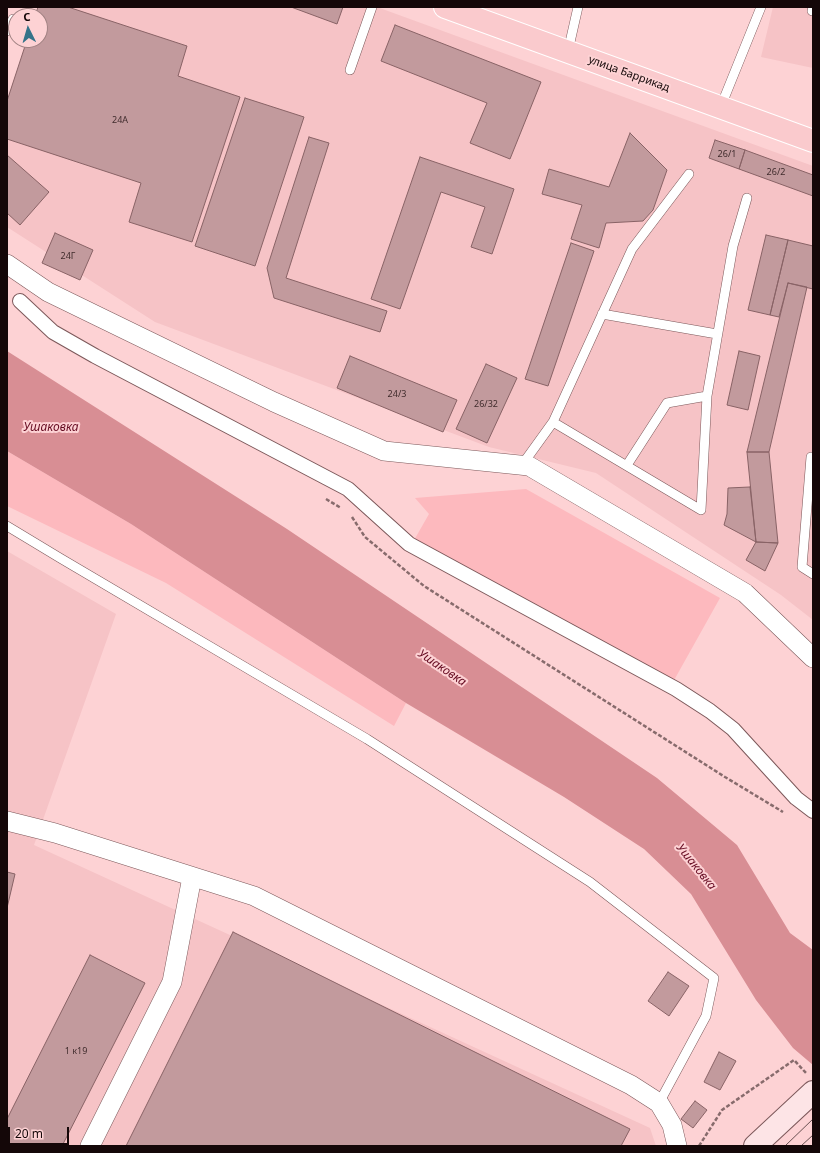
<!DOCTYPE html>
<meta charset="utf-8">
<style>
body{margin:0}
#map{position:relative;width:820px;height:1153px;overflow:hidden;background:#fdd2d4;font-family:"Noto Sans",sans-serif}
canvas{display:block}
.frame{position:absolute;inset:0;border:8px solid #140708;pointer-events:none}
.north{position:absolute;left:8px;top:8px;width:40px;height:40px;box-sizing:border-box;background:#fdd2d4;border:1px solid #a08182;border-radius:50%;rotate:355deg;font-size:11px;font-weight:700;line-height:16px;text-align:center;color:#140708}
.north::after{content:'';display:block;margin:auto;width:14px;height:18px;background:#357389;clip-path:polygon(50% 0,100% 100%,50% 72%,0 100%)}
.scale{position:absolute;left:8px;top:1127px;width:61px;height:18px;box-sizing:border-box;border:2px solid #140708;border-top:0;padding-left:5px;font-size:12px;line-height:14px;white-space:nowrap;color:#140708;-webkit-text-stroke:3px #fdd2d4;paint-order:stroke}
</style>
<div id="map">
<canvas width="820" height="1153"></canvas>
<div class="frame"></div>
<div class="north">С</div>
<div class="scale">20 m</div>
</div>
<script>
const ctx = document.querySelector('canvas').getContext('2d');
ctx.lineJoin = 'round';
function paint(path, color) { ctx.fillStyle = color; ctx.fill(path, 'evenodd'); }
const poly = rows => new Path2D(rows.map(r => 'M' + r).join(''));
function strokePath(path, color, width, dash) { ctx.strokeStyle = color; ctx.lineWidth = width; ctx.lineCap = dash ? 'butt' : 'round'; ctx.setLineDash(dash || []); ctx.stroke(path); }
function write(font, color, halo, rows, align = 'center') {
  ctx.font = font + ' "Noto Sans",sans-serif'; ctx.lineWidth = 4; ctx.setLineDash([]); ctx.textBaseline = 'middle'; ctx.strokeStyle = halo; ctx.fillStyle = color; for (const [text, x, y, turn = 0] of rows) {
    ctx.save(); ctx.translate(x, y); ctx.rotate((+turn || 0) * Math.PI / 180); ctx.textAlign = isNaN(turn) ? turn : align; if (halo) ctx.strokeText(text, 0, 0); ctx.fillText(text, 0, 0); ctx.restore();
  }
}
const built = poly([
 [38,7,377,7,813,166,813,620,781,595,596,473,489,447,155,322,7,227,7,101,40,40,40,16],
 [773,7,813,7,813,68,761,57],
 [7,551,116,614,34,845,650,1128,656,1146,7,1146]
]);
const green = poly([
 [7,451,131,524,406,703,394,726,166,583,7,506],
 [526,489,720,598,668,691,409,549,429,514,415,498]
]);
const water = poly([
 [7,351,287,529,657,778,737,845,790,933,813,950,813,1065,793,1048,756,1000,691,894,644,849,564,797,406,703,131,524,7,451]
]);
const building = poly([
 [38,7,68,7,187,46,178,76,240,97,192,242,129,222,141,183,7,139,7,101,27,40,40,40,40,16,35,16,38,7],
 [291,7,343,7,337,24,291,7],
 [395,25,541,82,510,159,470,143,487,103,381,61,395,25],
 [245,98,304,117,255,266,195,246,245,98],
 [630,133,667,170,653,210,643,221,606,223,599,248,571,239,582,205,542,194,549,169,609,187,630,133],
 [309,137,329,143,286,278,387,311,380,332,274,298,267,268,309,137],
 [715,140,745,150,739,169,709,158,715,140],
 [745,150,813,175,813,196,739,169,745,150],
 [7,155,49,192,20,225,7,213,7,155],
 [420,157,514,189,492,254,471,247,485,207,441,192,400,309,371,299,420,157],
 [55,233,93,250,80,280,42,263,55,233],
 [766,235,788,240,770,315,748,310,766,235],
 [788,240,813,246,813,289,788,283,779,317,770,315,788,240],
 [571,243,594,251,548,386,525,379,571,243],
 [788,283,807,287,769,452,747,452,788,283],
 [739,351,760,356,748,410,727,405,739,351],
 [350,356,457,400,443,432,337,388,350,356],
 [486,364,517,378,487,443,456,429,486,364],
 [747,452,769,452,778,543,756,542,747,452],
 [750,487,756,542,724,525,727,514,728,488,750,487],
 [756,542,778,543,765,571,746,560,756,542],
 [7,872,15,874,7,908,7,872],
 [233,932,630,1129,621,1146,126,1146,233,932],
 [90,955,145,983,62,1146,7,1146,7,1119,90,955],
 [668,972,689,986,669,1016,648,1001,668,972],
 [719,1052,736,1061,720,1090,704,1082,719,1052],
 [695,1101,707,1110,693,1128,681,1119,695,1101]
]);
const path = poly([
 [326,499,341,508],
 [352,517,365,537,424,586,725,777,783,812],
 [699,1146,722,1110,794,1060,806,1073]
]);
const service = poly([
 [812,11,813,7],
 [7,31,13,19],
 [568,51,578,7],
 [350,70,372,7],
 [721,106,761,7],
 [689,174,632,249,553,422,701,510,707,396,733,246,747,198],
 [602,314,717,334],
 [811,457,802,567,813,574],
 [522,465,553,422],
 [627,465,667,403,707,396],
 [7,526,60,558,367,739,590,882,714,978,706,1016,659,1103]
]);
const pedestrian = poly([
 [20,301,53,332,95,356,348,489,409,544,676,689,710,711,733,729,796,798,813,811]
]);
const minor = poly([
 [7,264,48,292,274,402,384,451,529,466,745,593,813,658],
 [7,821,55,833,254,896,631,1085,659,1103,672,1125,677,1146],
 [90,1146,172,982,192,877]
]);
const secondary = poly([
 [755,1146,813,1092]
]);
const primary = poly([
 [445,7,813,141]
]);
const tram = poly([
 [785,1146,813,1119],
 [801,1146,813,1135]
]);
const numberNames = [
 ["24А",120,120],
 ["26/1",727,154],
 ["26/2",776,172],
 ["24Г",68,256],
 ["24/3",397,394],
 ["26/32",486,404],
 ["1 к19",76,1051]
];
const streetNames = [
 ["улица Баррикад",629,74,20]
];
const waterNames = [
 ["Ушаковка",51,428],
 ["Ушаковка",442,668,34],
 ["Ушаковка",696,867,51]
];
paint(built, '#f6c3c6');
paint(green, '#fdb9be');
paint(water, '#d88e94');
paint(building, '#c29a9d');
strokePath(building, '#896366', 1);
strokePath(service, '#7c585a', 10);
strokePath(pedestrian, '#7c585a', 16);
strokePath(minor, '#7c585a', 20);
strokePath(secondary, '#7c585a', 24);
strokePath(primary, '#fff', 24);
strokePath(path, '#876b6c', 2.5, [4, 2]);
strokePath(service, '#fff', 9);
strokePath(pedestrian, '#fff', 14);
strokePath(minor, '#fff', 19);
strokePath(secondary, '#fde4e6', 22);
strokePath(primary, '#facacd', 22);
strokePath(tram, '#685051', 1);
write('9px', '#402c2d', null, numberNames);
write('11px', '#140708', '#fdd2d4', streetNames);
write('italic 12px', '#660c22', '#fdd2d4', waterNames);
</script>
